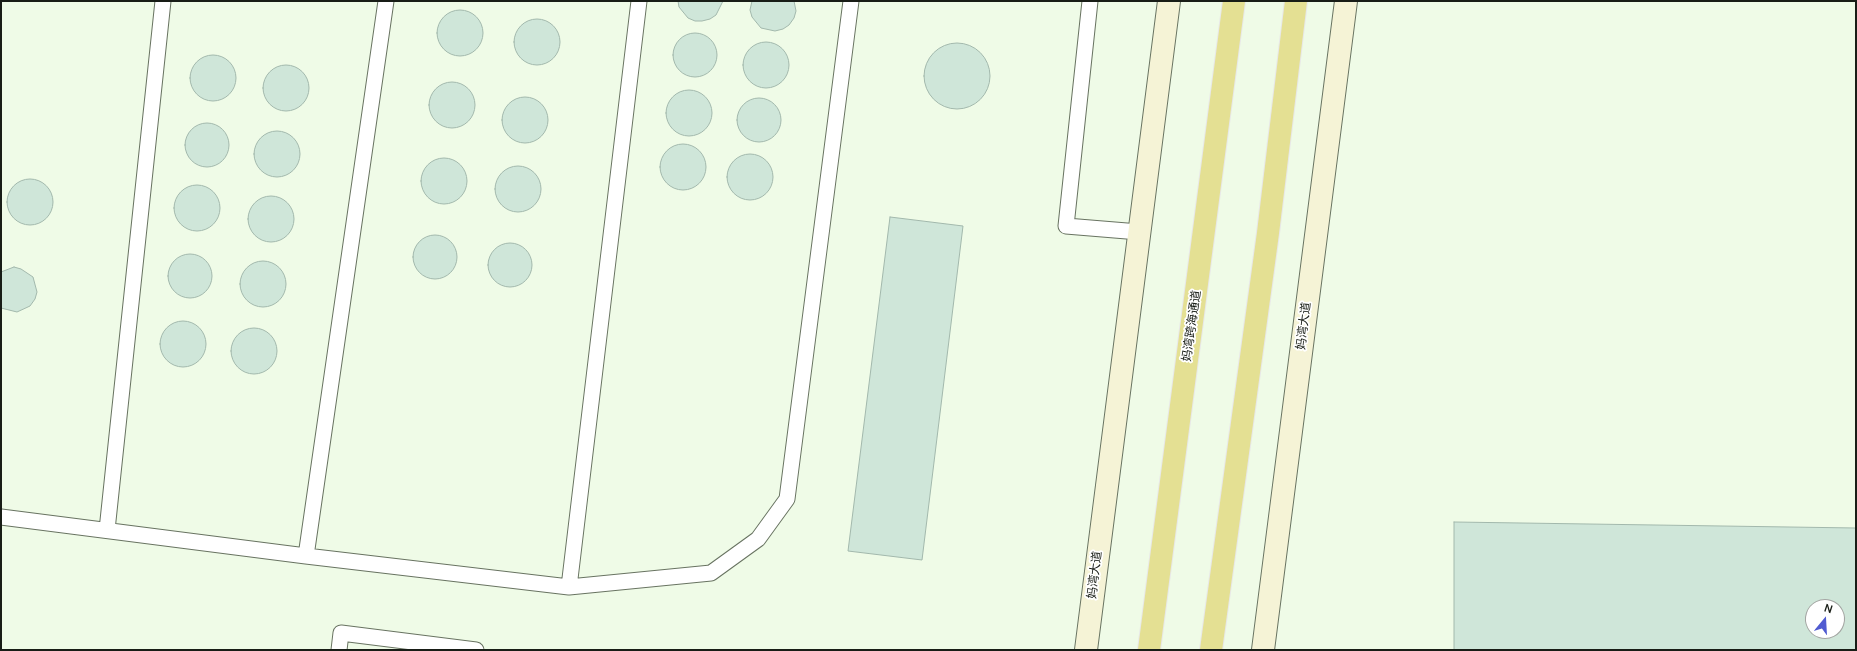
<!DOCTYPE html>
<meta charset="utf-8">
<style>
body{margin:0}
#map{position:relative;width:1857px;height:651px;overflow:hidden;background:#effbe7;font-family:Manrope,sans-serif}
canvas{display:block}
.frame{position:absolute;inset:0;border:2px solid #181d16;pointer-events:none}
.north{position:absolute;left:1805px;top:599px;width:40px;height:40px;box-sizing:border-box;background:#fff;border:1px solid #a3a5a2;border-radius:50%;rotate:18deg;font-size:11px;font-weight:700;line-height:16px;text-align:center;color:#181d16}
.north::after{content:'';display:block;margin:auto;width:14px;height:18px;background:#505bd1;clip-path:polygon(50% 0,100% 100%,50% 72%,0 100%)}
</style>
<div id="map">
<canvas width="1857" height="651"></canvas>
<div class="frame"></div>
<div class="north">N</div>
</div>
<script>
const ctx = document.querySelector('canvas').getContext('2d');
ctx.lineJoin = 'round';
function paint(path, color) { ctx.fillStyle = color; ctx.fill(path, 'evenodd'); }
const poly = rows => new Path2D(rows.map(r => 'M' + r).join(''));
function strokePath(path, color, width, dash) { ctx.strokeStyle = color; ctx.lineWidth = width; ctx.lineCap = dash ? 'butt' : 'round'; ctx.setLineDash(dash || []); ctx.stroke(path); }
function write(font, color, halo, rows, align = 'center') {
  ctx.font = font + ' Manrope,"Noto Sans SC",sans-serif'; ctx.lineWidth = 3.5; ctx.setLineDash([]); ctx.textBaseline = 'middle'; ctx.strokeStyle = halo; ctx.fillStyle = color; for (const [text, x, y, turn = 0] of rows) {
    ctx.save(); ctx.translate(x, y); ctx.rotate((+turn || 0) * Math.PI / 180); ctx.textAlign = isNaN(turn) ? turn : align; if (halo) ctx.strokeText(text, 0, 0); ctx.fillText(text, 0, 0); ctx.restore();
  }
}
const building = poly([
 [678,1,723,1,716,15,710,19,702,21,695,21,688,18,679,7,678,1],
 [752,1,794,1,796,11,794,18,789,25,783,29,775,31,761,28,752,17,750,10,752,1],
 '437 33a23 23 0 1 1 46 0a23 23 0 1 1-46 0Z',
 '514 42a23 23 0 1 1 46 0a23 23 0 1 1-46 0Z',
 '673 55a22 22 0 1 1 44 0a22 22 0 1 1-44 0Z',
 '743 65a23 23 0 1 1 46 0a23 23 0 1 1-46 0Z',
 '924 76a33 33 0 1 1 66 0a33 33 0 1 1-66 0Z',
 '190 78a23 23 0 1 1 46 0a23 23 0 1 1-46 0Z',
 '263 88a23 23 0 1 1 46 0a23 23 0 1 1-46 0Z',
 '429 105a23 23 0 1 1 46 0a23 23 0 1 1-46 0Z',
 '666 113a23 23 0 1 1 46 0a23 23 0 1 1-46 0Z',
 '502 120a23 23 0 1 1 46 0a23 23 0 1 1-46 0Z',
 '737 120a22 22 0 1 1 44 0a22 22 0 1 1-44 0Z',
 '185 145a22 22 0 1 1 44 0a22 22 0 1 1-44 0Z',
 '254 154a23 23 0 1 1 46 0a23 23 0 1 1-46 0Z',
 '660 167a23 23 0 1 1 46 0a23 23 0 1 1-46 0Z',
 '727 177a23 23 0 1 1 46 0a23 23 0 1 1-46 0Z',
 '421 181a23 23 0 1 1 46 0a23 23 0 1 1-46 0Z',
 '495 189a23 23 0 1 1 46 0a23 23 0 1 1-46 0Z',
 '7 202a23 23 0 1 1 46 0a23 23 0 1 1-46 0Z',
 '174 208a23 23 0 1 1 46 0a23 23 0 1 1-46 0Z',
 '248 219a23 23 0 1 1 46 0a23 23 0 1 1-46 0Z',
 [890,217,963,226,922,560,848,551,890,217],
 '413 257a22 22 0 1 1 44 0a22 22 0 1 1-44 0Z',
 '488 265a22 22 0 1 1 44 0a22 22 0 1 1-44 0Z',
 '168 276a22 22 0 1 1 44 0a22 22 0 1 1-44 0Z',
 '240 284a23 23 0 1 1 46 0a23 23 0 1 1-46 0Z',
 [14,267,21,269,33,277,37,292,35,299,30,306,17,312,1,308,1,272,14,267],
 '160 344a23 23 0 1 1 46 0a23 23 0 1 1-46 0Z',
 '231 351a23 23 0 1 1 46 0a23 23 0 1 1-46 0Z',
 [1454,522,1856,528,1856,650,1454,650,1454,522],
 [1813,607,1837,607,1837,631,1813,631,1813,607]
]);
const service = poly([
 [1090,1,1066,226,1139,232],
 [1,517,306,556,569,587,711,573,758,539,787,499,851,1],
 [107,530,163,1],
 [306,556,386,1],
 [569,587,639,1],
 [339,650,341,633,476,650]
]);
const secondary = poly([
 [1086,650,1169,1],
 [1263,650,1346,1]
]);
const trunk = poly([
 [1149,650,1234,1],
 [1211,650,1268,233,1296,1]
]);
const streetNames = [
 ["妈湾跨海通道",1192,326,-82],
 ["妈湾大道",1304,326,-83],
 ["妈湾大道",1095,575,-83]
];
paint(building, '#cfe6d9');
strokePath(building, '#a2b8ac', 1);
strokePath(service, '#687361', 17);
strokePath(secondary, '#687361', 24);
strokePath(trunk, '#e8e8e8', 24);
strokePath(service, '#fff', 15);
strokePath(secondary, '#f5f3d6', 22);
strokePath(trunk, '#e4e093', 22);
write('12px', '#181d16', '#fff', streetNames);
</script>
